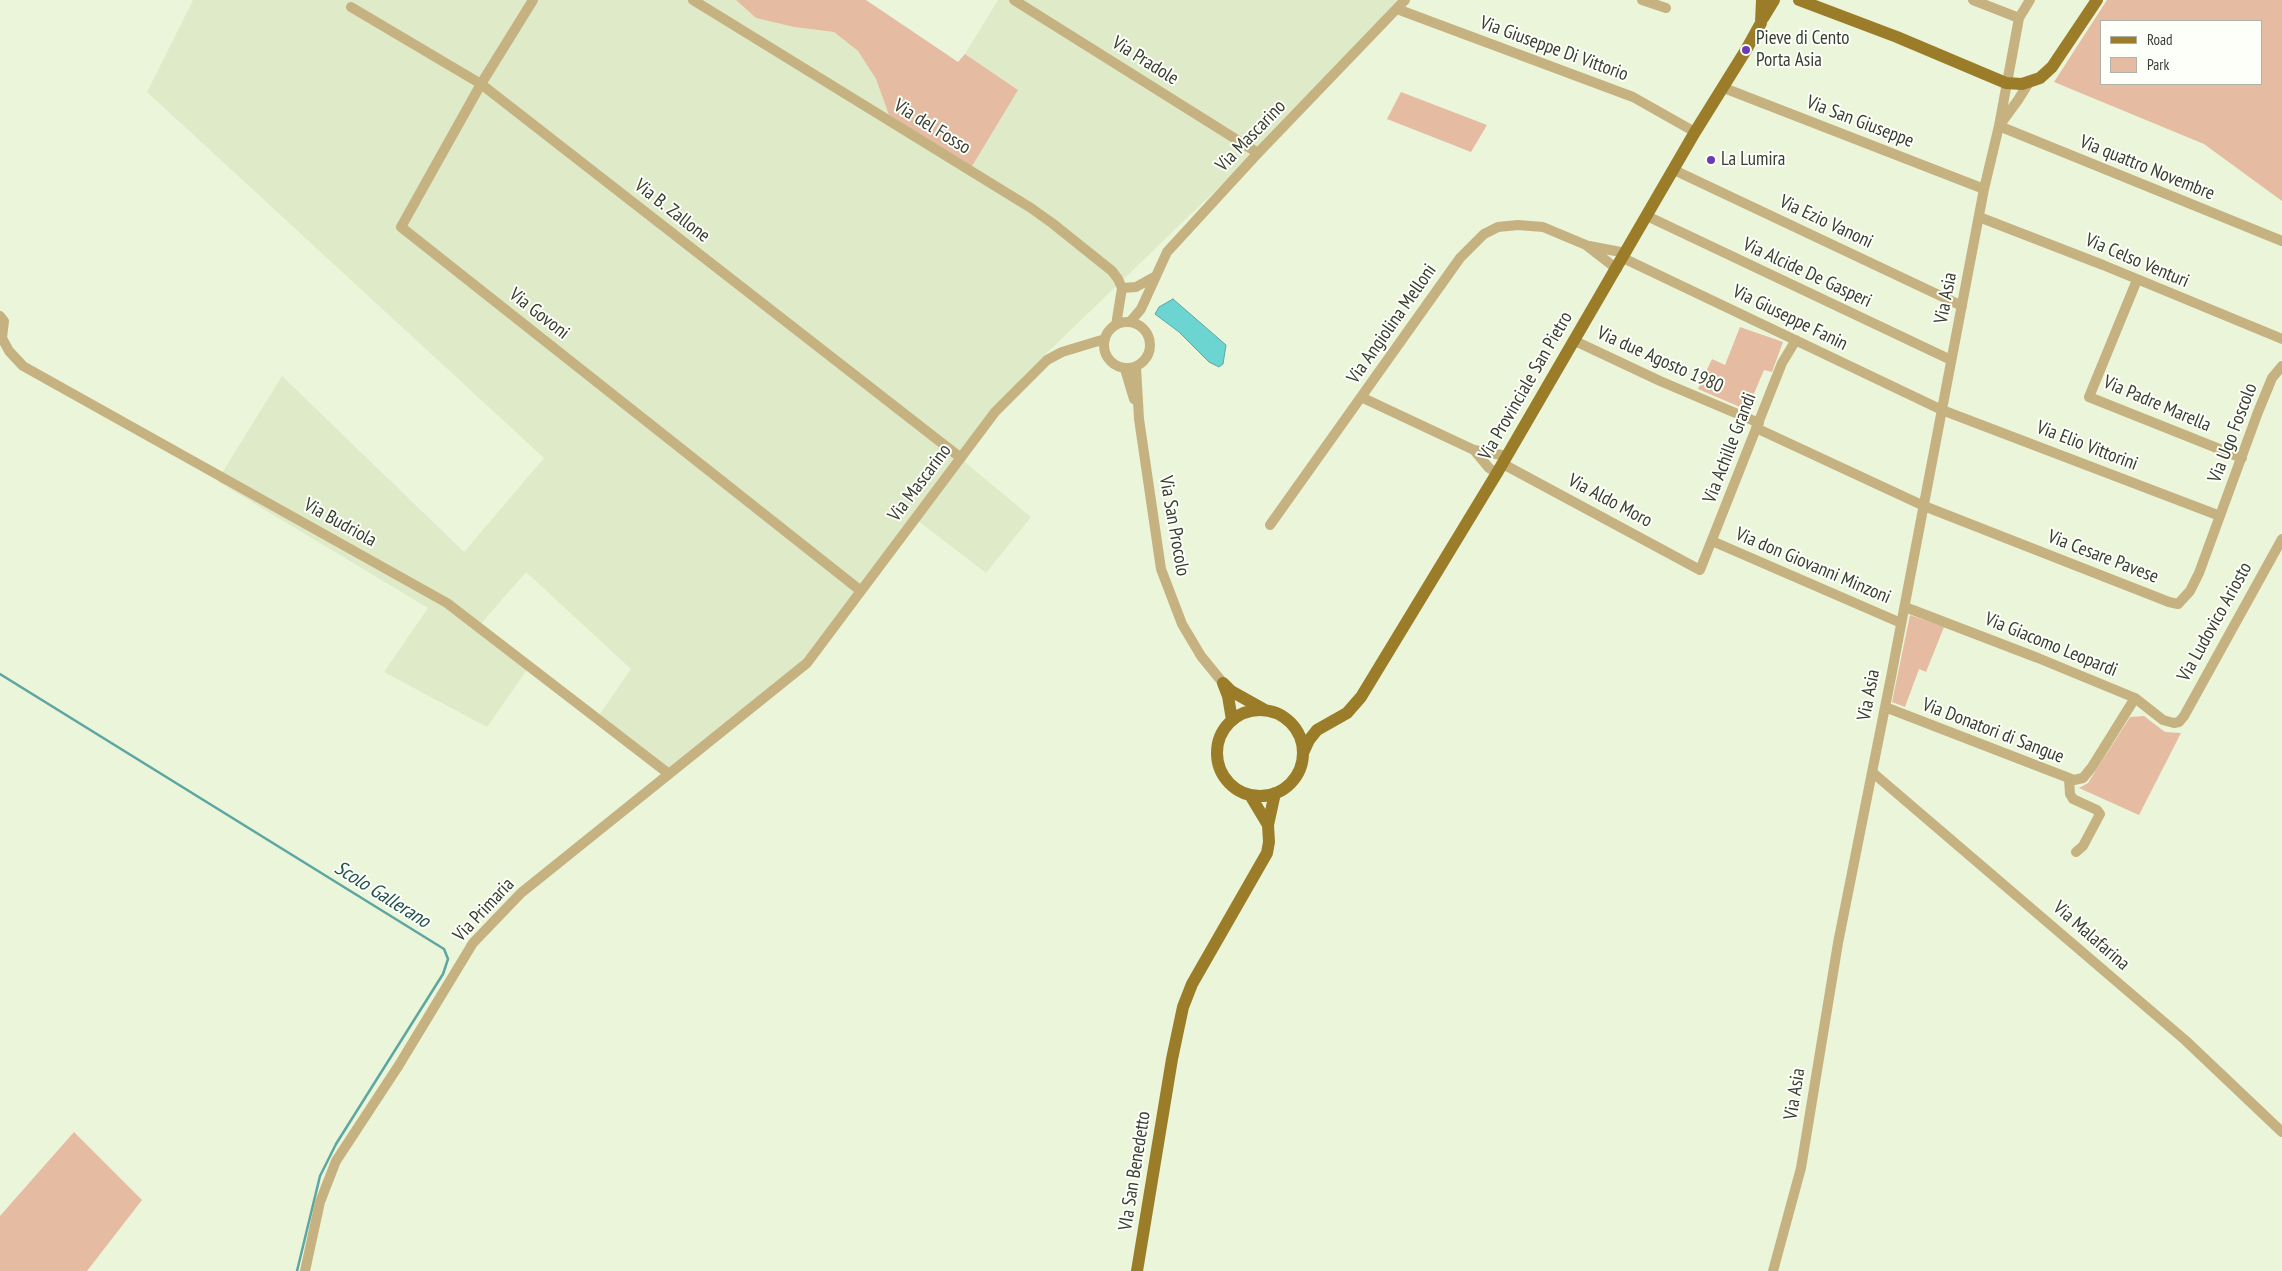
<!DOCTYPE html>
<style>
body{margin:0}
#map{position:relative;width:2282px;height:1271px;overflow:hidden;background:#ebf5da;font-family:"PT Sans Narrow",sans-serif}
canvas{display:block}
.legend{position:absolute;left:2100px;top:20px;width:162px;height:65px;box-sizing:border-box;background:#fdfff9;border:1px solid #afb1aa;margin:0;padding:6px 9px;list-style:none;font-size:15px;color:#3a3d33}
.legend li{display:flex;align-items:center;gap:10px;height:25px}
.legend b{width:25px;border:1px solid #afb1aa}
</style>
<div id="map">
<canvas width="2282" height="1271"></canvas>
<ul class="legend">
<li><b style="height:6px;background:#9b7c28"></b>Road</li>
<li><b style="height:14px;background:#e5bba2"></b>Park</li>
</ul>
</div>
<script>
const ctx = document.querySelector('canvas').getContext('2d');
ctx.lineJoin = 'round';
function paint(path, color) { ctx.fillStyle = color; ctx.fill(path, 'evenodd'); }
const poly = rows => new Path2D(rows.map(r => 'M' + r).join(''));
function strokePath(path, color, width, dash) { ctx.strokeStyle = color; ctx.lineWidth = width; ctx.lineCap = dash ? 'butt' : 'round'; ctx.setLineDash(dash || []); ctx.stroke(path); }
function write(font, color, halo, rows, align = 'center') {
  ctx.font = font + ' "PT Sans Narrow",sans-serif'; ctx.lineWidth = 4; ctx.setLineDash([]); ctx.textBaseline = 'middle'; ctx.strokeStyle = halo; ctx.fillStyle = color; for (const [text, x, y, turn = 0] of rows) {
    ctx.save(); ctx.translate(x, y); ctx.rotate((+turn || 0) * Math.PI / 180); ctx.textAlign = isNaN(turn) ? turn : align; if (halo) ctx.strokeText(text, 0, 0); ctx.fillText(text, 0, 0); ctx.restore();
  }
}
const built = poly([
 [193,0,736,0,756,18,794,27,834,32,858,51,876,79,890,118,1018,90,965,54,998,0,1405,0,1242,165,1025,374,984,428,961,459,1031,517,986,573,913,517,802,666,670,779,595,721,631,669,526,572,479,626,529,667,487,727,384,672,428,608,217,481,282,376,464,552,544,458,147,92]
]);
const green = poly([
 [736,0,866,0,958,62,965,54,1018,90,972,166,890,118,876,79,858,51,834,32,794,27,756,18],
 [2107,0,2282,0,2282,201,2204,144,2054,82],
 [2101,21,2261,21,2261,84,2101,84],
 [1401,92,1487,125,1471,152,1387,119],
 [1740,327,1783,342,1772,372,1764,370,1747,410,1698,389,1712,359,1725,365],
 [1910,615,1944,627,1926,672,1919,669,1905,707,1892,702],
 [2144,716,2165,732,2181,733,2139,815,2079,788,2088,783,2130,717],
 [74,1132,142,1200,87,1271,0,1271,0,1216]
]);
const water = poly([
 [1173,299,1226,345,1223,364,1219,367,1209,362,1179,332,1155,314,1159,307,1173,299]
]);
const stream = poly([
 [0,674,444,949,448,959,443,974,336,1144,320,1176,297,1271]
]);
const minor = poly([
 [533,0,481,84,401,227,861,591],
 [693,0,1031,208,1052,223,1112,271,1118,279,1122,288,1116,325],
 [1014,0,1258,153],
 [1642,0,1666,8],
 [1973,0,2019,18],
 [351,7,481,84,961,458],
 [1397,9,1633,97,1695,132],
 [1724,88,1984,189],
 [1999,126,2282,241],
 [1999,126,2018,100,2028,84],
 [1674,170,1962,306],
 [1647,216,1951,360],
 [1979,217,2103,265,2282,339],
 [1589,246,1626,253],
 [1623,258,1942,410,2220,516],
 [2137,280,2089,397,2242,458],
 [1122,288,1136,287,1154,277],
 [0,316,4,321,2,338,9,351,23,366,447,603,669,774],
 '1104 345a23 23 0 1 1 46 0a23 23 0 1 1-46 0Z',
 [1130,322,1141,309,1167,252,1258,153,1405,0],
 [1575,341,1660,381,1759,423],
 [1136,367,1139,419,1161,569,1182,624,1201,656,1223,683],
 [1125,369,1134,399],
 [1361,397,1474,450],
 [1756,428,1924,506,2169,602,2178,604,2190,591,2199,573,2258,412,2272,378,2282,366],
 [1503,464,1700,570,1782,363,1796,340],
 [1497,473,1489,468,1474,450,1507,456],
 [1270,525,1460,258,1484,234,1498,227,1518,225,1543,227,1586,245,1617,269],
 [1712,541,1901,623],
 [1905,607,2038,658,2135,698,2163,720,2174,723,2179,722,2184,716,2282,539],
 [1885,707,2074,780,2083,778,2092,767,2135,698],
 [1872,772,2185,1040,2282,1132],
 [2069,779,2070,794,2073,799,2097,810,2100,814,2083,846,2076,852],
 [305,1271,320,1202,336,1161,399,1065,473,943,521,893,807,663,995,412,1047,360,1062,352,1105,339],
 [1773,1271,1801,1168,1838,943,1892,672,1984,189,1999,126,2019,18,2030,0]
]);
const major = poly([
 [1799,0,1897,37,2006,83,2022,84,2040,78,2052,67,2097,0],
 [1763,18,1774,0],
 [1223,683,1231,691,1265,710],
 [1223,683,1228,696,1232,720],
 '1217 753a43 43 0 1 1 86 0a43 43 0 1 1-86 0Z',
 [1303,753,1309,740,1317,730,1347,713,1361,697,1497,473,1695,132,1746,50,1761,23,1762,0],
 [1250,795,1268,825],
 [1137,1271,1172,1059,1183,1007,1192,984,1267,853,1269,842,1268,825,1275,793]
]);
const markers = [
 [1746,50,5,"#693ab1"],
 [1711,160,5,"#693ab1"]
];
const poiNames = [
 ["Pieve di Cento",1756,39],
 ["Porta Asia",1756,61],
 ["La Lumira",1721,160]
];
const streetNames = [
 ["Via Giuseppe Di Vittorio",1554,49,20],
 ["Via Pradole",1145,61,32],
 ["Via San Giuseppe",1860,122,21],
 ["Via del Fosso",932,127,32],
 ["Via Mascarino",1251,136,-46],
 ["Via quattro Novembre",2147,168,22],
 ["Via B. Zallone",672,211,38],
 ["Via Ezio Vanoni",1826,222,25],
 ["Via Celso Venturi",2137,261,23],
 ["Via Alcide De Gasperi",1807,273,25],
 ["Via Asia",1946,298,-79],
 ["Via Govoni",539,314,38],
 ["Via Giuseppe Fanin",1790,318,26],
 ["Via Angiolina Melloni",1392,324,-55],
 ["Via due Agosto 1980",1660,360,24],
 ["Via Provinciale San Pietro",1526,386,-60],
 ["Via Padre Marella",2157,404,23],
 ["Via Ugo Foscolo",2233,433,-69],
 ["Via Elio Vittorini",2087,446,21],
 ["Via Achille Grandi",1730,448,-69],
 ["Via Mascarino",920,483,-53],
 ["Via Aldo Moro",1610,501,28],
 ["Via Budriola",340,523,29],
 ["Via San Procolo",1174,526,80],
 ["Via Cesare Pavese",2103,557,21],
 ["Via don Giovanni Minzoni",1813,566,23],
 ["Via Ludovico Ariosto",2215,622,-61],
 ["Via Giacomo Leopardi",2051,645,22],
 ["Via Asia",1869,695,-79],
 ["Via Donatori di Sangue",1993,731,21],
 ["Via Primaria",484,910,-47],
 ["Via Malafarina",2091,936,41],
 ["Via Asia",1795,1094,-81],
 ["VIa San Benedetto",1135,1171,-81]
];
const waterNames = [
 ["Scolo Gallerano",382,895,32]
];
paint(built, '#deeac8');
paint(green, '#e5bba2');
paint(water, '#6cd4d1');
strokePath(water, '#5da7a2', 1);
strokePath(stream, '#5da7a2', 2.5);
strokePath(minor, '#c6b280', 10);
strokePath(major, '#9b7c28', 12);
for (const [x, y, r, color] of markers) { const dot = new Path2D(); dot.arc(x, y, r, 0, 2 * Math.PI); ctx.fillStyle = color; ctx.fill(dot); strokePath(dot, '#fdfff9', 2); }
write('19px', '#3a3d33', '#fdfff9', poiNames, 'left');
write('19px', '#3a3d33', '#fdfff9', streetNames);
write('italic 20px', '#225150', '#fdfff9', waterNames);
</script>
